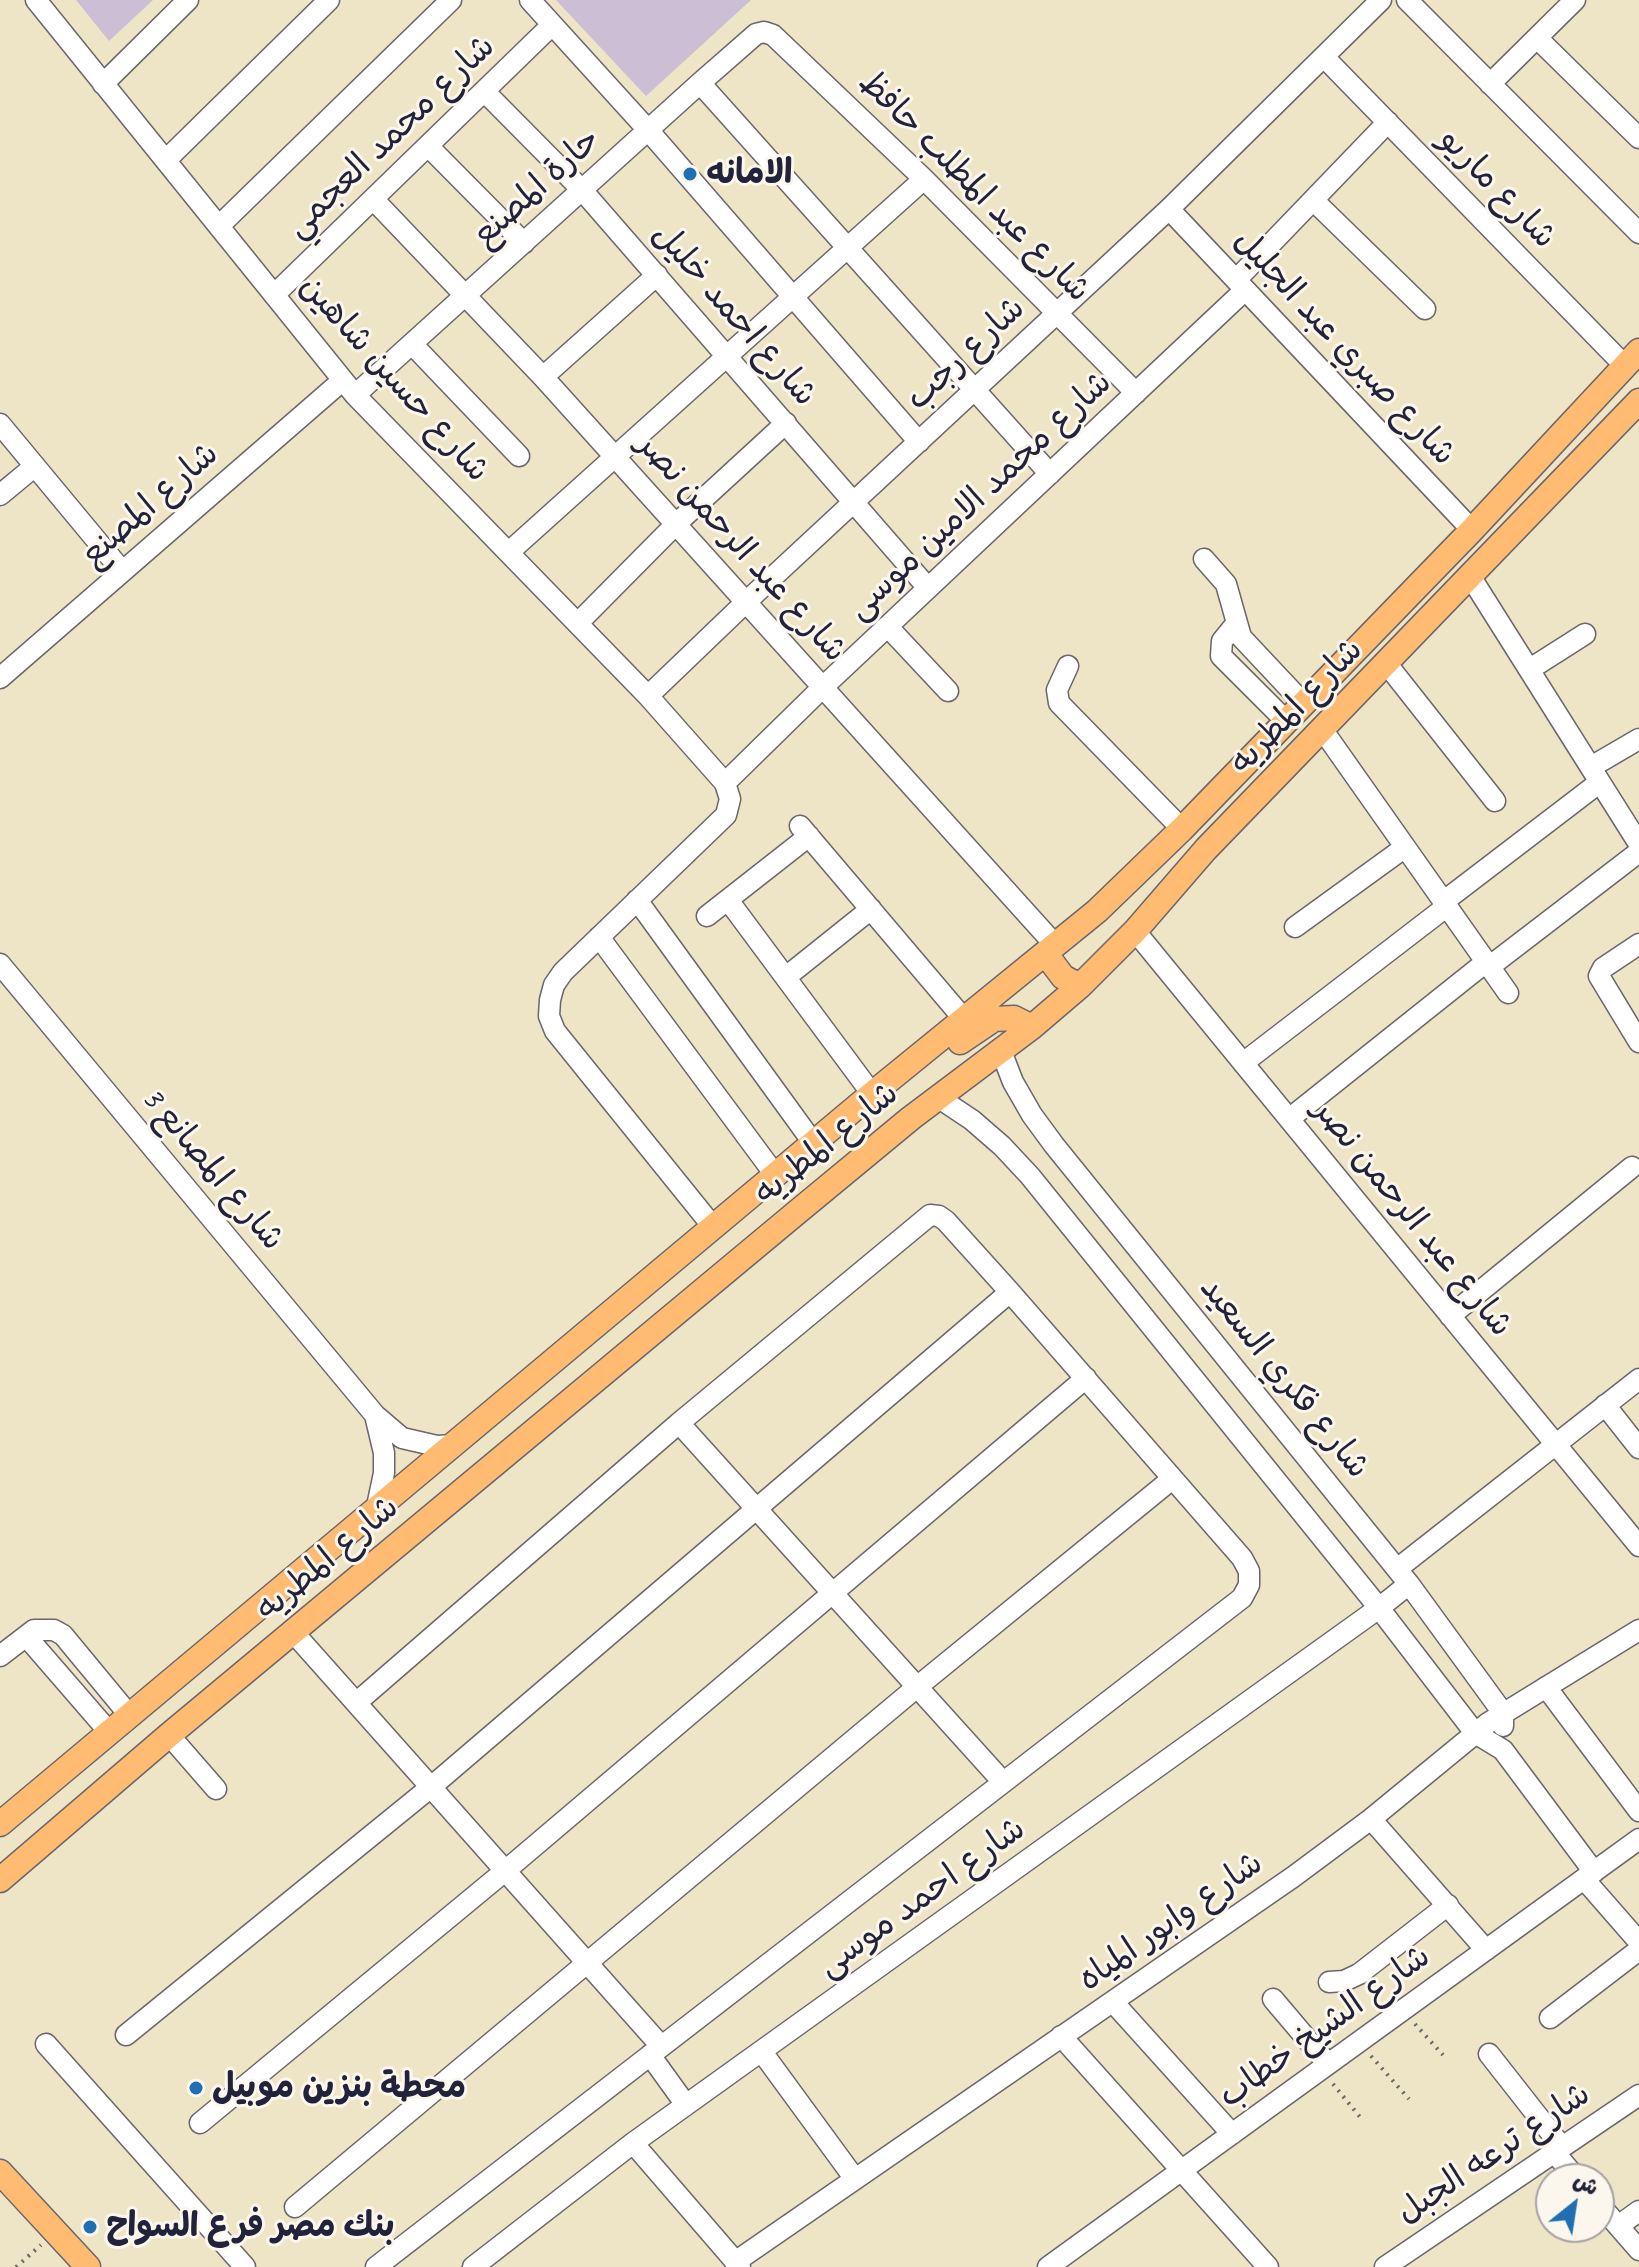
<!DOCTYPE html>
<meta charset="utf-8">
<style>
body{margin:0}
#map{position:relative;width:1639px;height:2267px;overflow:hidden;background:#eee4c6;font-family:Caveat,"Playpen Sans Arabic",sans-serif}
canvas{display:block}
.north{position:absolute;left:1535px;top:2163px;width:80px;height:80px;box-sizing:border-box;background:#fbf7ec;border:2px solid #a4a2a5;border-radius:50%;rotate:30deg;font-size:22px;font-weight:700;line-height:32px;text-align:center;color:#22223b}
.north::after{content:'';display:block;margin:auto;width:28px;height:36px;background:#1f6fb2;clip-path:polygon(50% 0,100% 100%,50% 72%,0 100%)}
</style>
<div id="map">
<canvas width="1639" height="2267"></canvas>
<div class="north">ش</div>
</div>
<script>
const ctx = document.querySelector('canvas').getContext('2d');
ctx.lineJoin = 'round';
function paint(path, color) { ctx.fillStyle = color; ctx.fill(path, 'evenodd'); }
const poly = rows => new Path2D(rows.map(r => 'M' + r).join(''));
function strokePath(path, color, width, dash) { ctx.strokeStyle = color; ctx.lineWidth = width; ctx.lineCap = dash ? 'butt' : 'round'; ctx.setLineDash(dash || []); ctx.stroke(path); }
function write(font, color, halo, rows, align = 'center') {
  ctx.font = font + ' Caveat,"Playpen Sans Arabic",sans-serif'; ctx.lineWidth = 6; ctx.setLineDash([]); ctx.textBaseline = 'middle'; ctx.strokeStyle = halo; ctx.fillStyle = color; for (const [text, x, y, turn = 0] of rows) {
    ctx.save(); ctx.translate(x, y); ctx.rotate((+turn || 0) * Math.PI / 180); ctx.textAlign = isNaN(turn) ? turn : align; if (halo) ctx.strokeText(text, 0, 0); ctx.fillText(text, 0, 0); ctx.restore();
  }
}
const industrial = poly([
 [76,0,153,0,109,41],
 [556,0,751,0,646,96]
]);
const path = poly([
 [1415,2024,1443,2055],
 [1371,2056,1409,2099],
 [1333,2084,1360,2117],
 [16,2267,41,2245]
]);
const minor = poly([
 [36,0,355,395,648,696,725,783,730,799,726,815,563,972,554,985,550,1000,549,1016,555,1031,714,1228],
 [530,0,648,130,919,442],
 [1407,0,1639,233],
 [1537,38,1639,138],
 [1324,57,1625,366],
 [700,83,1050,474],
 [103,84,188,0],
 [1490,84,1575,0],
 [484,91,582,190,928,588],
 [428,146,524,243],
 [166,160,329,0],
 [373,199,543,377,1056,946],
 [1313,200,1425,309],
 [1169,209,1472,530],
 [219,226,451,0],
 [1236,280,1388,122],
 [274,295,552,25],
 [412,344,519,456],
 [543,377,657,275],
 [355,395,700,83,756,34,764,32,773,35,924,179,1136,393],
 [0,424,122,571],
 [0,495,35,466],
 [509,552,924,179],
 [1204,559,1226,584,1241,637,1303,703],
 [1470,576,1639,844],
 [578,623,676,524,786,423],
 [1235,625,1222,641,1221,656,1286,721],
 [888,627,948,691],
 [1386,663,1495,801],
 [1068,666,1057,690,1059,703,1182,829],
 [1530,669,1585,634],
 [0,678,343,380],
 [648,696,746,602,1169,209,1381,0],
 [1322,729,1508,993],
 [1591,767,1639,739],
 [725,783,823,687,1245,290],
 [800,826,963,1018],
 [637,900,814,1144],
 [728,900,872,1094],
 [1443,902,1600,782],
 [707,916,809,836],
 [1295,927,1404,848],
 [1135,931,1639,1546],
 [599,937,776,1176],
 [1639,944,1603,968,1599,976,1639,1042],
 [0,964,375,1415,402,1438,437,1446,454,1445],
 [1489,967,1639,852],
 [786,977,871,909],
 [1001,1051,1013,1082,1032,1115,1054,1145,1409,1584,1503,1713,1503,1726],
 [1243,1063,1446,907],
 [939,1098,972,1120,1002,1146,1030,1176,1379,1608,1475,1733,1503,1750,1594,1872],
 [1289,1119,1486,962],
 [1450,1316,1632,1167],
 [1605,1405,1639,1448],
 [375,1415,384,1453,384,1473,376,1511],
 [679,1423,1003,1782],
 [1397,1569,1639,1379],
 [293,1632,661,2046],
 [26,1636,110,1733],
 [0,1656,34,1630,54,1630,63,1635,130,1716],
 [1546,1687,1639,1811],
 [356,1703,679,1423,930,1215,939,1216,946,1221,1010,1292,1242,1558,1249,1571,1249,1585,1242,1598,376,2267],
 [169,1735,216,1789],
 [1371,1819,1486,1950],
 [1584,1879,1639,1942],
 [1329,1982,1344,1981,1359,1974,1448,1905],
 [1273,1999,1328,2064],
 [1113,2002,1232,2134],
 [1550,2018,1639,1950],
 [126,2035,431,1787,1010,1292],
 [1061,2036,1268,2267],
 [46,2044,245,2267],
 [762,2052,855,2179],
 [1489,2054,1562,2147],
 [650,2055,686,2105],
 [200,2123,505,1871,1086,1378],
 [633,2143,740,2267],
 [1554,2152,1577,2179],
 [1599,2204,1639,2250],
 [295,2207,917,1687,1172,1479],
 [1618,2226,1639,2211],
 [735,2262,1293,1877,1371,1819,1488,1723,1639,1630],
 [473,2267,633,2143,1379,1608,1409,1584],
 [1048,2267,1639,1839],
 [1385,2267,1639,2095]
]);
const major = poly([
 [1048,952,1051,961,1063,977,1080,986],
 [960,1042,994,1019,1014,1018,1032,1027],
 [0,1824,872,1094,1097,911,1182,829,1472,530,1639,351],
 [0,1880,169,1735,796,1213,911,1118,1032,1027,1080,986,1135,931,1206,849,1639,401],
 [0,2172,88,2267]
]);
const markers = [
 [690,174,8,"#1f6fb2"],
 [196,2088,8,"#1f6fb2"],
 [90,2227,8,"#1f6fb2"]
];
const streetNames = [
 ["شارع محمد العجمي",391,137,-44],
 ["شارع عبد المطلب حافظ",974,187,45],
 ["حارة المصنع",537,188,-42],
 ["شارع ماريو",1497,189,46],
 ["شارع احمد خليل",734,315,49],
 ["شارع صبري عبد الجليل",1344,348,47],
 ["شارع رجب",966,354,-43],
 ["شارع حسين شاهين",394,379,48],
 ["شارع محمد الامين موسى",980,496,-43],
 ["شارع المصنع",150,505,-41],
 ["شارع عبد الرحمن نصر",741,548,48],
 ["شارع المطريه",1297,707,-46],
 ["شارع المطريه",827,1144,-39],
 ["شارع المصانع 3",212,1169,50],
 ["شارع عبد الرحمن نصر",1412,1218,51],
 ["شارع فكري السعيد",1284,1378,51],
 ["شارع المطريه",328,1559,-40],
 ["شارع احمد موسى",922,1898,-36],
 ["شارع وابور المياه",1171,1922,-35],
 ["شارع الشيخ خطاب",1325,2027,-36],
 ["شارع ترعه الجبل",1494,2154,-34]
];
const poiNames = [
 ["الامانه",706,174],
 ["محطة بنزين موبيل",212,2088],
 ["بنك مصر فرع السواح",106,2227]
];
paint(industrial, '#ccbed4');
strokePath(minor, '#69666c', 23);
strokePath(major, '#69666c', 27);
strokePath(path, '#69666c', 4, [2, 6]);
strokePath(minor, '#fff', 20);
strokePath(major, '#ffbb71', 24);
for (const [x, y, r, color] of markers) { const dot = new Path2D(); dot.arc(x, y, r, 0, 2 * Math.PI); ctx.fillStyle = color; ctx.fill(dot); strokePath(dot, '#fbf7ec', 3); }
write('34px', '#22223b', '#fbf7ec', streetNames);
write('bold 34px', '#22223b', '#fbf7ec', poiNames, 'left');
</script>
